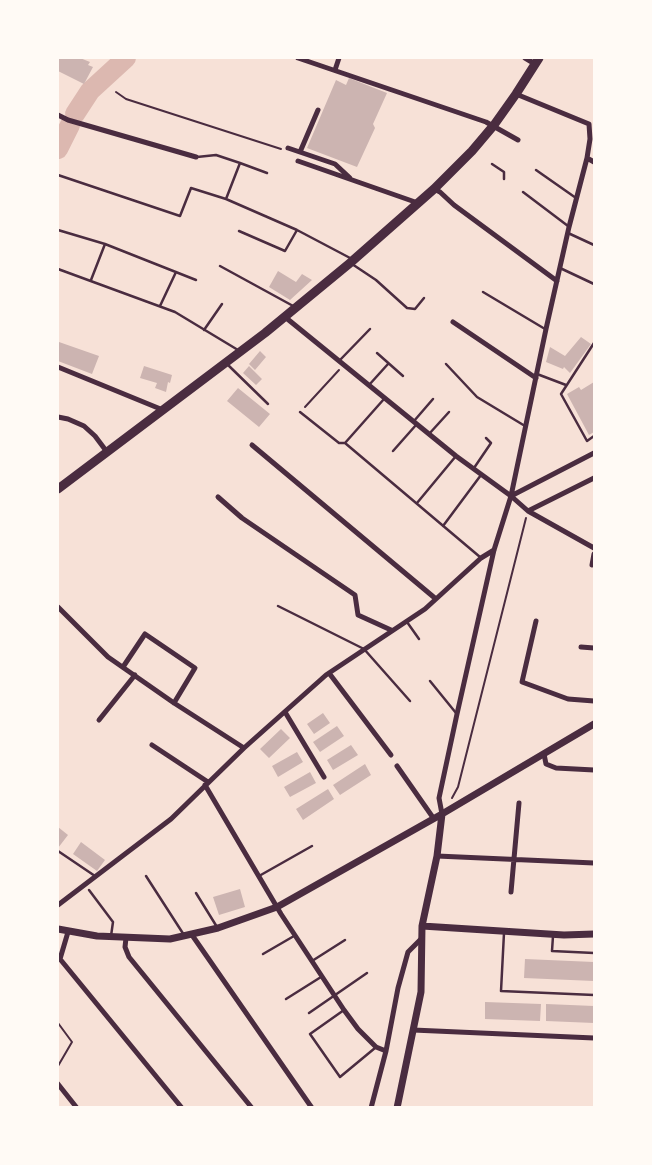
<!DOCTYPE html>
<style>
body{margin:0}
#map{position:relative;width:652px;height:1165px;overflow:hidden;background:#f7e1d7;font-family:Raleway,sans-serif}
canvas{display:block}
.frame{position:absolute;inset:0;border:59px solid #fffaf5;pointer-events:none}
</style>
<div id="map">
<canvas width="652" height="1165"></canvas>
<div class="frame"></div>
</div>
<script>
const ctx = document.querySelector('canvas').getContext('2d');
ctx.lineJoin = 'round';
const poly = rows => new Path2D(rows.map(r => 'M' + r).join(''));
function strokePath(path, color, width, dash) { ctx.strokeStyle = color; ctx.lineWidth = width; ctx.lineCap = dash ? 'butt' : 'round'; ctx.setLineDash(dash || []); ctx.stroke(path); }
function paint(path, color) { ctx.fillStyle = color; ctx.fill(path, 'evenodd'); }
const river = poly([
 [75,114,90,91,126,58],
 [58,149,70,125]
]);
const building = poly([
 [58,58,80,58,90,62,88,65,93,67,84,84,58,71],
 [349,78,387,93,373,124,375,128,357,167,307,148,336,80,346,85],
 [278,271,296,282,302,274,312,280,290,300,269,287],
 [581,337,591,344,570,373,564,367,563,369,546,362,550,347,565,356],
 [59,342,99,356,92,374,58,361],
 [260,351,266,357,255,370,249,364],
 [144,366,172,375,170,383,168,382,166,392,155,388,157,383,140,378],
 [249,366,262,379,256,385,243,373],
 [594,382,594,432,589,435,567,394,579,387,581,390],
 [238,388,270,414,259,427,227,401],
 [323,713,330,723,314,734,307,724],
 [337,726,344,736,320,752,313,742],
 [281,729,290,738,269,758,260,749],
 [351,745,358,755,333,770,327,760],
 [297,752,303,762,278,777,272,766],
 [365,764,371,775,340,795,333,785],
 [310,772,316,783,290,797,284,787],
 [328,789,334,799,303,820,296,809],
 [58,827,68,835,58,848],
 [81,842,105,860,97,871,73,854],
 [240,889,245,907,219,915,213,897],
 [525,959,594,962,594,981,524,978],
 [485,1002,541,1004,540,1021,485,1019],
 [546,1004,594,1006,594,1023,546,1021]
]);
const path = poly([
 [116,92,126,99,281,149],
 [305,407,339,370],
 [452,798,458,787,526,518],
 [58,1023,72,1042,58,1066]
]);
const service = poly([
 [197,157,216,155,240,163,226,199],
 [240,163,267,173],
 [492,164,504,172,504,179],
 [536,170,576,198],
 [58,175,180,216,191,188,226,199,297,230,352,259],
 [523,192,568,226],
 [58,230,105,244,196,280],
 [239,231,285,251,297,230],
 [568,233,594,245],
 [352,264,376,280,407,308,415,309,424,298],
 [220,266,295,307],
 [560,268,594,284],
 [58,269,175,312,238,350],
 [91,280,105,244],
 [483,292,545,329],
 [160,306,176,272],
 [204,330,222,304],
 [594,343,561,394,587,441,594,436],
 [377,353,403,376],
 [340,360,370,329],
 [227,364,268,404],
 [446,364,477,397,525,426],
 [537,374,566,385],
 [369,385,388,364],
 [300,412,339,443,345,443,384,399],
 [414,421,433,399],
 [429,434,449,412],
 [345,443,480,557],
 [393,451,416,425],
 [474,468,491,443,486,438],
 [417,503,456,456],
 [443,526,481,475],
 [278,606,364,649,410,701],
 [407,622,419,639],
 [430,681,456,713],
 [58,851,95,876],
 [146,876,184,935],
 [259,876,312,846],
 [89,890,113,922,111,936],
 [196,893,217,927],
 [504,933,501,991,594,995],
 [553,936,552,951,594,953],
 [263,954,294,936],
 [312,961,345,940],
 [286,999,321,977],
 [344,1010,310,1034,340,1077,375,1048],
 [309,1013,367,973]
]);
const minor = poly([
 [298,58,486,122,518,140],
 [525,58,535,64],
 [335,70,339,58],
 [58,115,68,120,196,157],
 [288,148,335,164,350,178],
 [300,152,318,110],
 [587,158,594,162],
 [298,161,418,203],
 [434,189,440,192,454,205,557,281],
 [285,317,456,456,511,496,528,511,594,548],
 [453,322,536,378],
 [58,367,163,410],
 [58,417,68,419,84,426,95,436,107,452],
 [252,445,436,599],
 [511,496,594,453],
 [218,497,242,518,355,595,358,615,391,630],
 [528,511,594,478],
 [592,565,594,554],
 [58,607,108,657,174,703,244,748],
 [536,621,522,682,568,699,594,701],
 [581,647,594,648],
 [123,667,145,634,195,668,174,703],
 [329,673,391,755],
 [285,712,324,777],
 [99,720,135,675],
 [152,745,208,782],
 [544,754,546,764,556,768,594,770],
 [397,766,434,819],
 [205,785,281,914,344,1010,358,1029,376,1047,386,1051],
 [442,814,439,798,457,714,494,550,511,496,546,329,569,227,587,158,590,139,589,124,516,94],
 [437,856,594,863],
 [511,892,519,803],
 [58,905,171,819,244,748,326,675,425,609,481,558,494,550],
 [68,932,60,959,182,1108],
 [192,935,312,1108],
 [126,938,125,947,129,957,252,1108],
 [413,1030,594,1038],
 [58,1084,77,1108],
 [371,1108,386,1051,398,988,408,952,421,939]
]);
const tertiary = poly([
 [422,926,564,935,594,934],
 [58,929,97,936,170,939,218,928,277,907,442,814,594,724],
 [397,1108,421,992,422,926,437,856,442,814]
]);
const primary = poly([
 [58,489,265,333,350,263,434,189,472,151,494,125,516,94,539,58]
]);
strokePath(river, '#dcb8b0', 20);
paint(building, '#ccb4b1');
strokePath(path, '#4a2c40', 2);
strokePath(service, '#4a2c40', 2.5);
strokePath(minor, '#4a2c40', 5);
strokePath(tertiary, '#4a2c40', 7);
strokePath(primary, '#4a2c40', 9);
</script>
